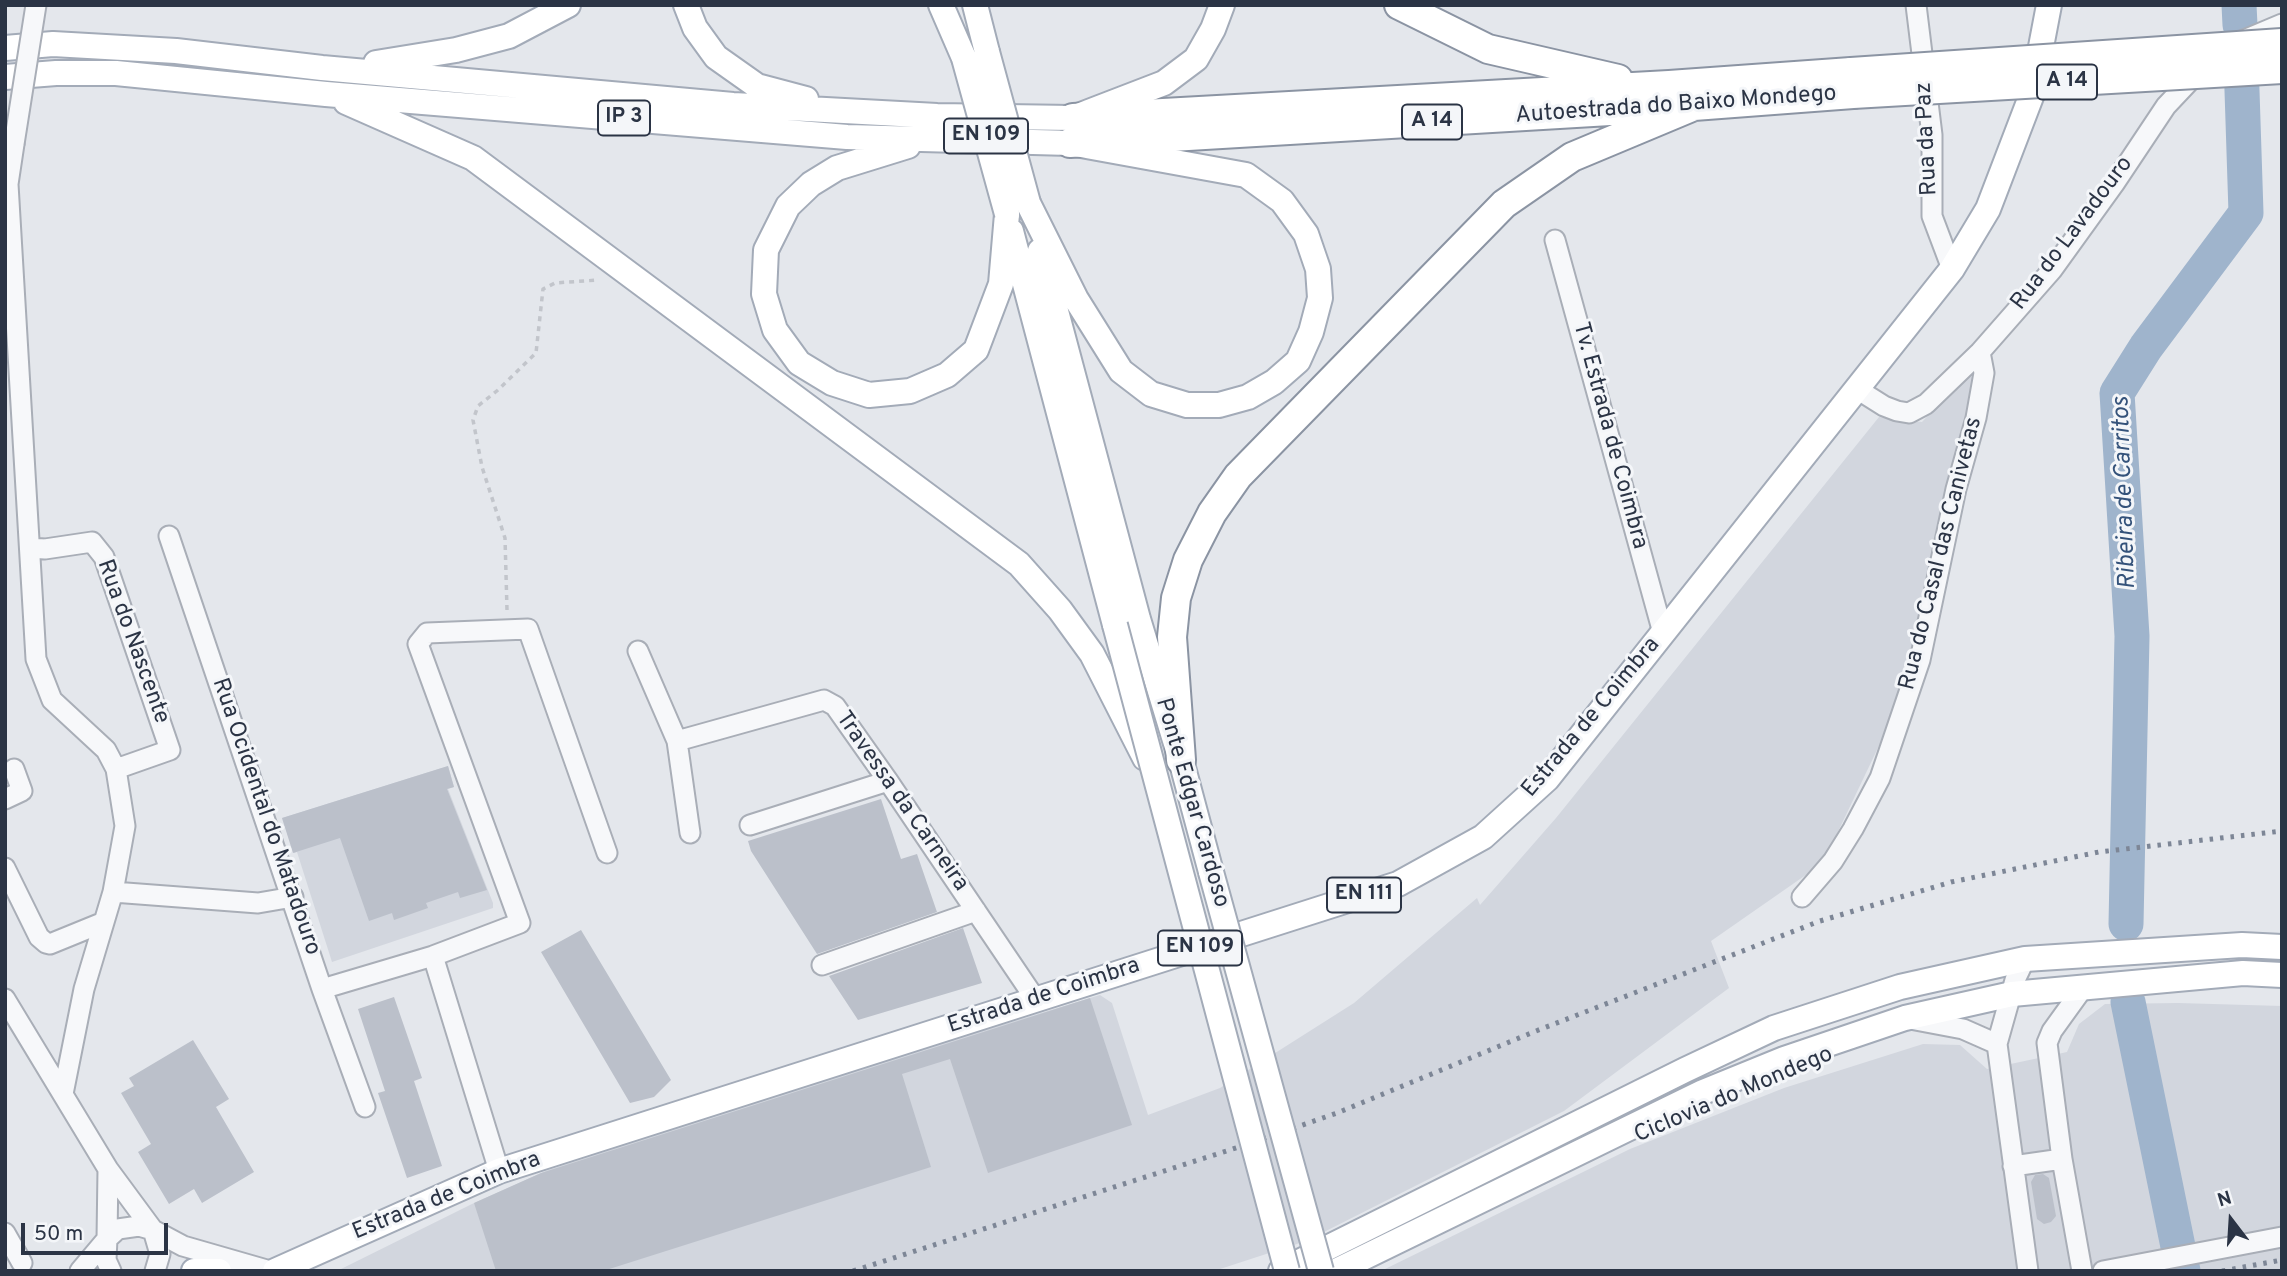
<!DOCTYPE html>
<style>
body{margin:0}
#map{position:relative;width:2287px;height:1276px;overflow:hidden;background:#e4e7ec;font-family:Overpass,sans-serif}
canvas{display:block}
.frame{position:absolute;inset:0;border:7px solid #2b3445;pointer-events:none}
.north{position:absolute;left:2196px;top:1185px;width:70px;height:70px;-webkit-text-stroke:5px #f4f6f9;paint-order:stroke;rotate:343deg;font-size:19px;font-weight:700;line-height:28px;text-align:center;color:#2b3445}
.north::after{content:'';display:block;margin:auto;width:24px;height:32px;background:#2b3445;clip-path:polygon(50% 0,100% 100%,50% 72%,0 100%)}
.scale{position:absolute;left:21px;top:1223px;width:147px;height:32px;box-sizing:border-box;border:4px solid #2b3445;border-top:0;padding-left:9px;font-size:21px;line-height:24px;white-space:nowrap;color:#2b3445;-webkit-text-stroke:5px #f4f6f9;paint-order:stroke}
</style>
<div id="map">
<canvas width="2287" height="1276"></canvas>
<div class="frame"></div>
<div class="north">N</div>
<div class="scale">50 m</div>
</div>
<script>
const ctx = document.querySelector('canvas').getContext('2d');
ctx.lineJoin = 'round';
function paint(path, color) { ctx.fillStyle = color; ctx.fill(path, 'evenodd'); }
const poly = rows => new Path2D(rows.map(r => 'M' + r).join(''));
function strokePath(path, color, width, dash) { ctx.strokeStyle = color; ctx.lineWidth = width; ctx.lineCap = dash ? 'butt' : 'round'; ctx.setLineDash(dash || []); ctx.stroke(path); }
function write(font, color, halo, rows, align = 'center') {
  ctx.font = font + ' Overpass,sans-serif'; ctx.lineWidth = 6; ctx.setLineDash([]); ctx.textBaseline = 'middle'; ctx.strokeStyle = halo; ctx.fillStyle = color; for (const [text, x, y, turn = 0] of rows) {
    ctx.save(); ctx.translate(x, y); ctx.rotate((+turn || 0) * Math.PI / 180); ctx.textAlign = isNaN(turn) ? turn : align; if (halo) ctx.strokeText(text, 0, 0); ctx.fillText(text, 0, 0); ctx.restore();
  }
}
const built = poly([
 [1970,371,1975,387,1897,708,1823,863,1711,941,1729,988,1564,1111,1306,1241,1214,1271,337,1271,474,1203,548,1170,896,1057,1100,995,1112,1003,1148,1115,1220,1088,1354,1003,1477,898,1480,905,1556,818,1879,417,1922,422],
 [448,766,454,787,448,789,493,903,493,908,332,962,297,852,294,853,282,818],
 [2178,1003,2282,1006,2282,1271,1381,1271,1630,1149,1784,1088,1923,1044,1960,1045,1987,1069,2067,1052,2079,1024,2105,1004]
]);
const river = poly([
 [2239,5,2240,25],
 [2126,924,2132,636,2117,393,2146,347,2246,213,2241,60],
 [2128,1002,2183,1271]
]);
const building = poly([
 [448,766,454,787,447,789,487,890,460,898,458,892,426,903,428,908,394,920,392,913,369,921,340,838,293,853,282,818],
 [881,799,901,859,917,854,937,912,817,954,751,851,748,841],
 [963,928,982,983,858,1020,829,976],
 [581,930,671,1080,654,1097,630,1103,541,952],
 [394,997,422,1078,414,1081,442,1166,407,1178,378,1093,385,1091,358,1009],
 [1090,998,1132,1125,988,1173,950,1059,902,1074,931,1167,603,1271,496,1271,474,1203,541,1173],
 [193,1040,229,1099,216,1107,254,1172,202,1203,194,1189,169,1204,138,1152,151,1144,121,1093,134,1086,129,1078],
 [2043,1174,2049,1178,2056,1216,2051,1222,2044,1224,2037,1219,2031,1182,2035,1175]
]);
const path = poly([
 [507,610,505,538,482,467,473,420,478,406,498,390,536,353,543,289,555,283,598,280]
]);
const minor = poly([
 [1916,5,1932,135,1932,216,1952,269],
 [2244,40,2282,24],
 [14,144,8,184,36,659,52,700,106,750,116,769,125,826,113,892,84,989,63,1094],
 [1555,240,1663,633],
 [1857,389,1884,406,1897,411,1909,413,1926,404,1980,352,2052,270,2114,184,2166,106,2199,71],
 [169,536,322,989,433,956,520,923,418,644,427,633,528,629,607,853],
 [30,548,45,549,92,542,104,557,170,750,116,769],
 [638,651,677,741,690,833],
 [677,741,824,700,835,706,888,781,1036,1000],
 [5,799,22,791,14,769],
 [750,825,888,781],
 [5,868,39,937,46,943,50,944,104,922],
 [113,892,258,903,293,897],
 [1802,897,1833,861,1853,829,1880,778,1920,660,1956,489,1976,418,1984,373,1980,352],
 [433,956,499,1171],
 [2025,959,2015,980,1997,1044,2028,1271],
 [822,965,976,911],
 [322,989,365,1107],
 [5,999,108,1169,153,1230,183,1246,270,1271],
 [1910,1019,1963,1029,1997,1044],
 [2013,1166,2062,1159],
 [5,1233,22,1263],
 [80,1271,107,1239,108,1169],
 [111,1271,106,1260,107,1239,118,1229,139,1226,153,1230,160,1254,155,1271],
 [2082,1271,2062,1159,2047,1043,2052,1031,2083,988],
 [2103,1271,2282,1237]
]);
const major = poly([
 [686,5,695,28,716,57,757,86,806,99],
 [941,5,964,58],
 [975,5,987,52],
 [5,48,53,44,176,51,322,68,733,105,937,116,1073,118,1164,83,1196,59,1213,29,1222,5],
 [376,63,456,50,509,36,568,5],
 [5,77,56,73,116,73,326,94,847,137,1070,143,1246,175,1282,201,1306,234,1318,269,1320,298,1311,332,1298,361,1274,382,1248,397,1219,405,1187,405,1151,394,1121,371,1076,299,1028,203],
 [346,102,473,158,1019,564,1060,610,1092,654,1145,758],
 [908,146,837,168,811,184,788,206,766,250,764,294,775,330,799,363,832,383,869,395,910,391,947,375,976,350,1001,284,1007,214],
 [1011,231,1115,625],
 [1040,251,1138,619,1181,760,1211,872],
 [194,1271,219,1271],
 [275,1271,499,1171,1398,884,1483,837,1547,779,1952,269,1988,209,2032,94,2049,5],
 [1281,1271,1685,1070,1774,1028,1900,987,2025,959,2242,945,2282,947],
 [1336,1271,1703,1092,1784,1059,1905,1018,2012,994,2243,973,2282,975]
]);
const highway = poly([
 [1399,5,1488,49,1618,79],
 [1073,118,1669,85,1851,72],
 [1070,143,1694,106,1853,94],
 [1181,760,1172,637,1176,598,1188,560,1212,513,1238,476,1504,204,1572,157,1694,106]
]);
const rail = poly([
 [853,1271,1245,1145,1337,1113,1536,1031,1820,921,1951,882,2099,852,2282,831],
 [2222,1271,2282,1260]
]);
const minorBridge = poly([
 [14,144,36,5]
]);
const majorBridge = poly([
 [987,52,1028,203],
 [964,58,1007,214],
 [1115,625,1287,1271],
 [1211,872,1321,1271]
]);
const highwayBridge = poly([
 [1851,72,2282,43],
 [1853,94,2282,69]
]);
const shields = [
 [2067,82,60],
 [624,118,52],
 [1432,122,60],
 [986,136,84],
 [1364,895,74],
 [1200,948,84]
];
const shieldNames = [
 ["A 14",2067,82],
 ["IP 3",624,118],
 ["A 14",1432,122],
 ["EN 109",986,136],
 ["EN 111",1364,895],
 ["EN 109",1200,948]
];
const streetNames = [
 ["Autoestrada do Baixo Mondego",1676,106,-4],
 ["Rua da Paz",1928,139,-93],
 ["Rua do Lavadouro",2073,234,-53],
 ["Tv. Estrada de Coimbra",1609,436,75],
 ["Rua do Casal das Canivetas",1942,554,-76],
 ["Rua do Nascente",132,642,70],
 ["Estrada de Coimbra",1592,718,-50],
 ["Travessa da Carneira",901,802,55],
 ["Ponte Edgar Cardoso",1191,803,74],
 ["Rua Ocidental do Matadouro",265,817,71],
 ["Estrada de Coimbra",1044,997,-18],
 ["Ciclovia do Mondego",1734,1096,-23],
 ["Estrada de Coimbra",447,1197,-22]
];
const waterNames = [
 ["Ribeira de Carritos",2126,493,-92]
];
paint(built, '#d2d6de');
strokePath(river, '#9fb4cc', 35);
paint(building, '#bbc0ca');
strokePath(minor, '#a9aeb7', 23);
strokePath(major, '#a3abb8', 28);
strokePath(highway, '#8b94a3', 32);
strokePath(path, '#c2c5cb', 3.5, [5, 5]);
strokePath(minor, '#f7f8fa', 19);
strokePath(major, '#fff', 24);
strokePath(highway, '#fff', 28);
strokePath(rail, '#7d8696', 5, [3.5, 7]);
strokePath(minorBridge, '#a9aeb7', 23, []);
strokePath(majorBridge, '#a3abb8', 28, []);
strokePath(highwayBridge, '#8b94a3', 32, []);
strokePath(minorBridge, '#f7f8fa', 19);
strokePath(majorBridge, '#fff', 24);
strokePath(highwayBridge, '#fff', 28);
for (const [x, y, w] of shields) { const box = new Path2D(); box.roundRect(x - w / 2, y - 17.5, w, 35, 5); ctx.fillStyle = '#f4f6f9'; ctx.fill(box); strokePath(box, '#2b3445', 2); }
write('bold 21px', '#2b3445', null, shieldNames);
write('23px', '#2b3445', '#f4f6f9', streetNames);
write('italic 24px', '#34527a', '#f4f6f9', waterNames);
</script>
